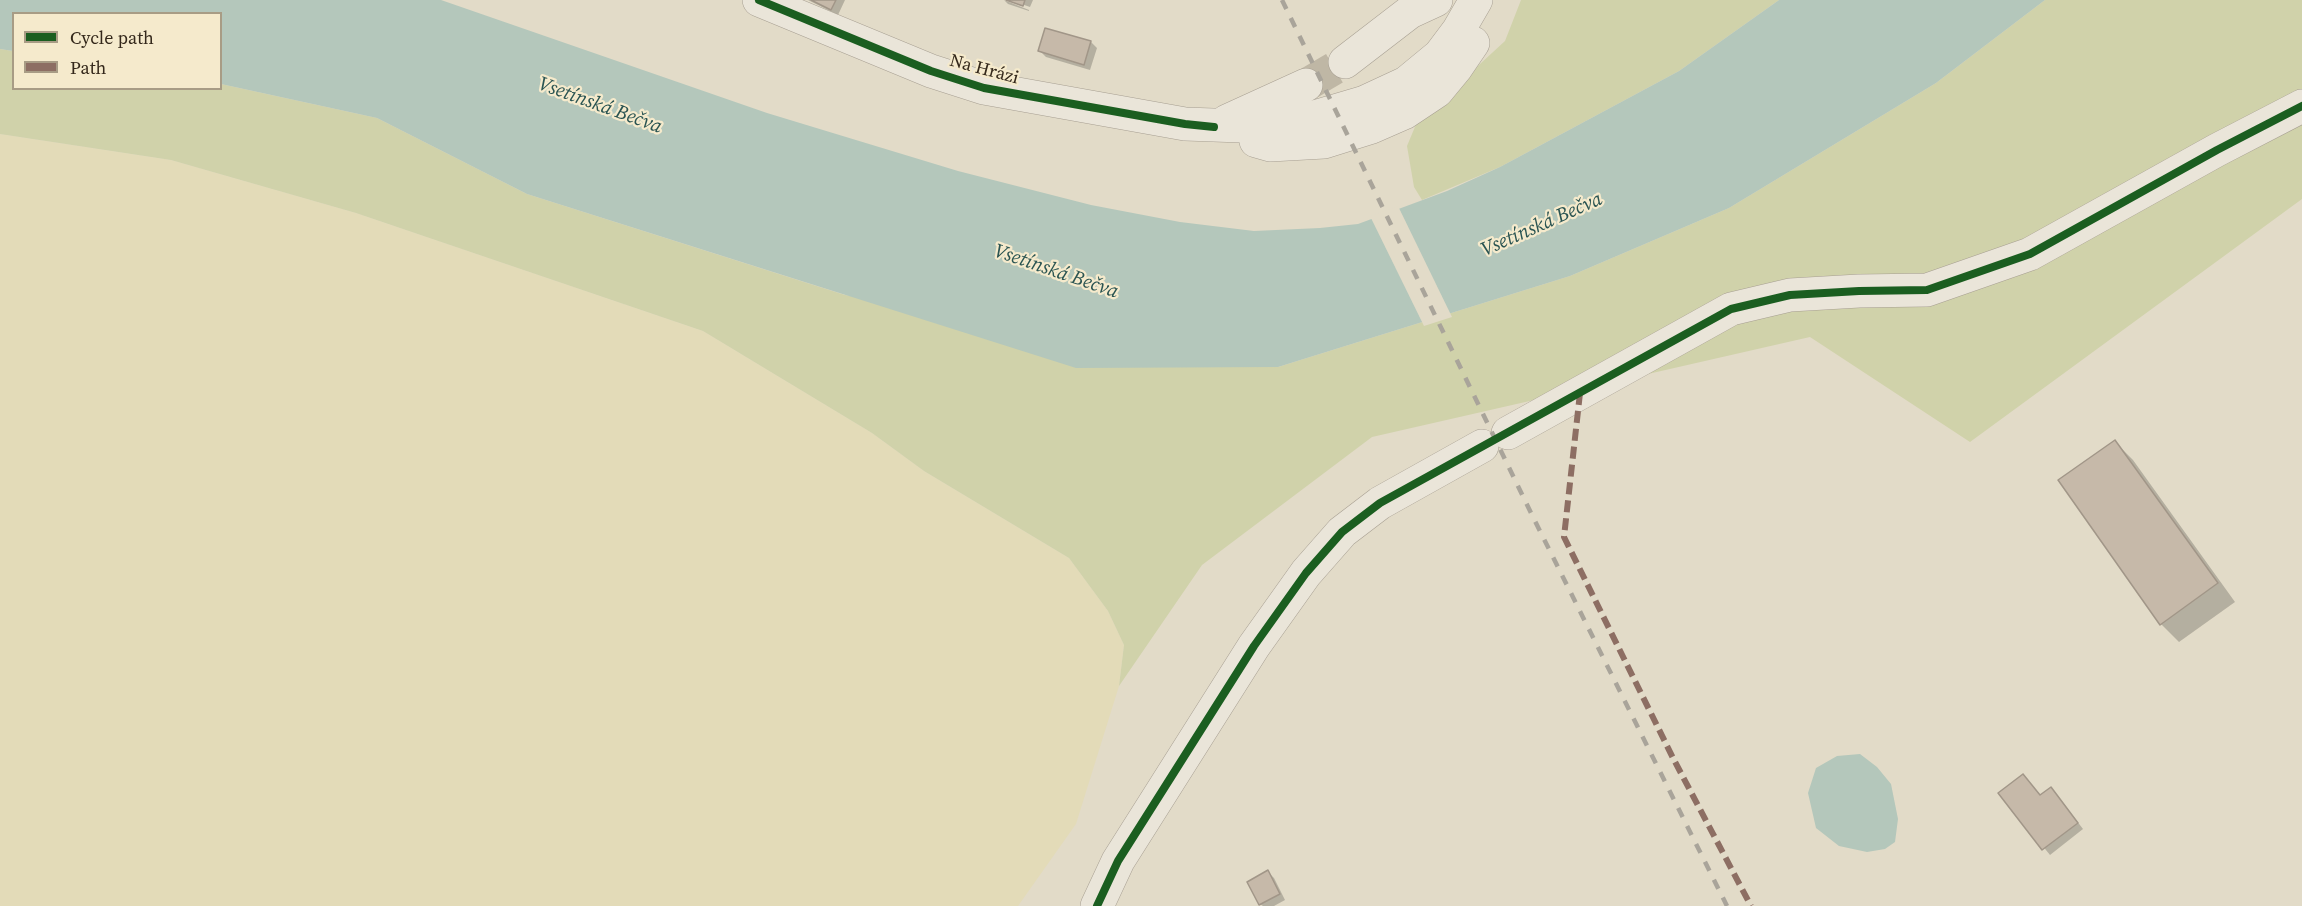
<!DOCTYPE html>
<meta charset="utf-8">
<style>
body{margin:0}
#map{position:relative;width:2302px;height:906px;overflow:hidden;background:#e2dbc8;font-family:"Source Serif 4",serif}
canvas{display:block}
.legend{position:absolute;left:12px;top:12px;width:210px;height:78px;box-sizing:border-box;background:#f5eacc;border:2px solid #a89c85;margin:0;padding:8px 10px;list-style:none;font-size:18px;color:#34281b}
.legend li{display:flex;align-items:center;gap:12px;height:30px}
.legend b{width:30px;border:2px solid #a89c85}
</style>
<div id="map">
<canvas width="2302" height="906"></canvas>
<ul class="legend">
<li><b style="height:8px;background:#1b5e20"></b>Cycle path</li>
<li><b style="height:8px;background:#8d6e63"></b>Path</li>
</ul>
</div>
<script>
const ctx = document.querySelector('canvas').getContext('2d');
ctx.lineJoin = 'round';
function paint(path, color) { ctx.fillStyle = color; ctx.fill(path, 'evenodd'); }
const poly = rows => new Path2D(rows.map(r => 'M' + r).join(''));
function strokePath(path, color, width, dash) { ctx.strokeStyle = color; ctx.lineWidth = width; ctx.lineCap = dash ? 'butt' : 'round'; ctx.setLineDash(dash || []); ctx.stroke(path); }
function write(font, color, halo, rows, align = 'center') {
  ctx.font = font + ' "Source Serif 4",serif'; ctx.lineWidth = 4.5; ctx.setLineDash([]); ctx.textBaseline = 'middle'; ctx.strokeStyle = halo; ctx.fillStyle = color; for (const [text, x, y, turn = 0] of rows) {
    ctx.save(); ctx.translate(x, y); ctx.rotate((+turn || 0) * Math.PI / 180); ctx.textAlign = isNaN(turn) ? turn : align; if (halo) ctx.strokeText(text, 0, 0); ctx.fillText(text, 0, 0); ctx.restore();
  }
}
const farmland = poly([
 [0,134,171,160,356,213,703,331,872,433,924,471,1069,558,1108,611,1124,645,1119,686,1076,824,1018,906,0,906]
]);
const green = poly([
 [1521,0,1779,0,1679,71,1500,167,1422,200,1414,187,1407,146,1417,122,1505,41],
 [2045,0,2302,0,2302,199,1970,442,1810,337,1372,437,1202,565,1119,686,1124,645,1108,611,1069,558,924,471,872,433,703,331,356,213,171,160,0,134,0,49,13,51,14,88,220,88,221,84,377,118,527,194,845,295,1278,367,1570,276,1729,208,1936,83]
]);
const water = poly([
 [0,0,441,0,767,113,958,171,1091,205,1180,222,1254,231,1320,228,1358,224,1447,191,1500,167,1679,71,1779,0,2045,0,1936,83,1729,208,1570,276,1278,367,1076,368,527,194,377,118,221,84,220,14,14,14,13,51,0,49],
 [1860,754,1877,767,1891,784,1898,819,1895,842,1885,849,1867,852,1839,846,1816,828,1808,793,1816,768,1837,756]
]);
const pier = poly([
 [1398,206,1452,317,1424,326,1370,216]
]);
const shadow = poly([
 [808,0,845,0,838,15],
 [1004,0,1029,10,1029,11,1008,4],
 [1010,0,1033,0,1030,7],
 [1046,29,1091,42,1097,48,1090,70,1046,57,1040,51],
 [2115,442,2133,460,2235,602,2179,642,2161,624],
 [2023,776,2041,797,2057,795,2083,829,2050,855,2000,793],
 [1268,872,1274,878,1285,900,1274,906,1263,906,1260,904]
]);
const building = poly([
 [811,0,836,0,831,10,811,0],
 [1006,0,1025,0,1023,6,1006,0],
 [1045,28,1091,41,1084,65,1038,51,1045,28],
 [2115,440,2218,583,2160,625,2058,480,2115,440],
 [2023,774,2040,795,2051,787,2078,823,2042,850,1998,793,2023,774],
 [1268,870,1280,894,1259,905,1247,882,1268,870]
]);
const minorTunnel = poly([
 [1306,85,1345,62]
]);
const minor = poly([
 [759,0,931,71,984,88,1185,124,1270,127,1304,120,1365,102,1406,83,1440,55,1458,31,1476,0],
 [1345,62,1410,12,1436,0],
 [1227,121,1306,85],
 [1256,141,1270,145,1324,142,1372,127,1404,113,1437,91,1456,68,1473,43],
 [1508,433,1731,309,1790,295,1859,291,1927,290,2030,254,2217,150,2302,106],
 [1097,906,1118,861,1254,646,1306,573,1342,532,1380,503,1482,446]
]);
const rail = poly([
 [1282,0,1532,515,1727,906]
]);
const quiet = poly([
 [1580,393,1564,537,1673,758,1751,906]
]);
const cycleway = poly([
 [759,0,931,71,984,88,1185,124,1214,127],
 [1097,906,1118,861,1254,646,1306,573,1342,532,1380,503,1731,309,1790,295,1859,291,1927,290,2030,254,2217,150,2302,106]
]);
const streetNames = [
 ["Na Hrázi",984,70,15]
];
const waterNames = [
 ["Vsetínská Bečva",600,106,20],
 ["Vsetínská Bečva",1542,225,-24],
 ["Vsetínská Bečva",1056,272,19]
];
paint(farmland, '#e3dbb8');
paint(green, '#d0d2aa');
paint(water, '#b4c7bb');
paint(pier, '#e2dbc8');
paint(shadow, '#0003');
paint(building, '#c6b9a9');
strokePath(building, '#a19688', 1.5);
strokePath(minorTunnel, '#bfb7a5', 33, [33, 16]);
strokePath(minor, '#a79f92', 34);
strokePath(minor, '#eae5d9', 33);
strokePath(rail, '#a9a49a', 4.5, [10, 10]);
strokePath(quiet, '#8d6e63', 6, [12, 6]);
strokePath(cycleway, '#1b5e20', 8);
write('18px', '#34281b', '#f5eacc', streetNames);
write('italic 20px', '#2a5452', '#f5eacc', waterNames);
</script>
